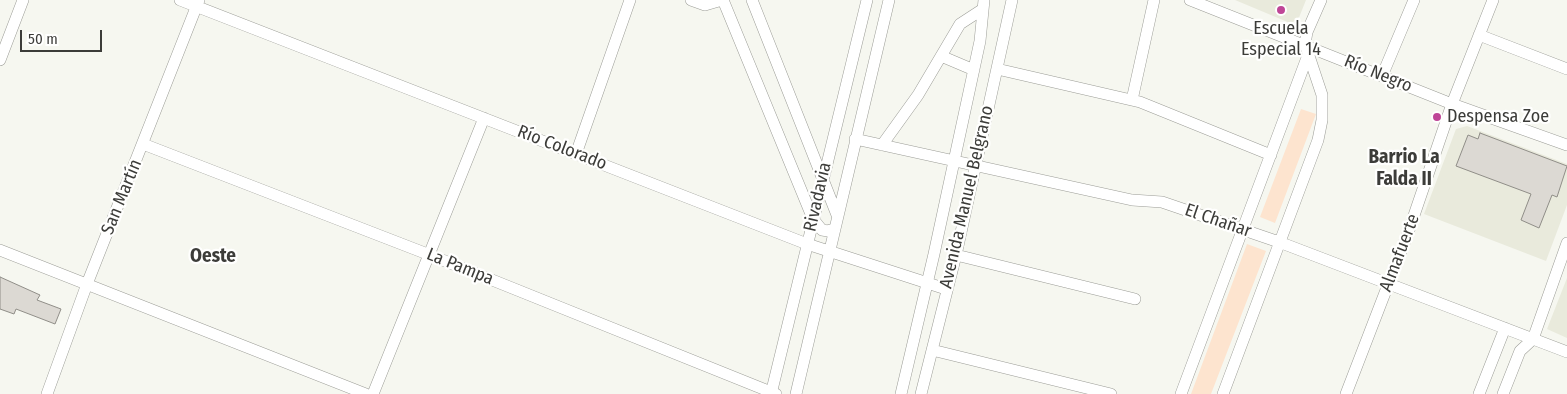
<!DOCTYPE html>
<meta charset="utf-8">
<style>
body{margin:0}
#map{position:relative;width:1567px;height:394px;overflow:hidden;background:#f6f7f0;font-family:"Fira Sans Condensed",sans-serif}
canvas{display:block}
.scale{position:absolute;left:20px;top:30px;width:82px;height:22px;box-sizing:border-box;border:2px solid #3c3c39;border-top:0;padding-left:6px;font-size:15px;line-height:18px;white-space:nowrap;color:#3c3c39;-webkit-text-stroke:4px #fffffe;paint-order:stroke}
</style>
<div id="map">
<canvas width="1567" height="394"></canvas>
<div class="scale">50 m</div>
</div>
<script>
const c = document.querySelector('canvas').getContext('2d');
c.lineJoin = 'round';
function fillPath(path, color) { c.fillStyle = color; c.fill(path, 'evenodd'); }
const toPath = rows => new Path2D(rows.map(r => 'M' + r).join(''));
function strokePath(path, color, width, dash) { c.strokeStyle = color; c.lineWidth = width; c.lineCap = dash ? 'butt' : 'round'; c.setLineDash(dash || []); c.stroke(path); }
function drawText(font, color, halo, rows, align = 'center') {
  c.font = font + ' "Fira Sans Condensed",sans-serif'; c.lineWidth = 4.5; c.setLineDash([]); c.textBaseline = 'middle'; c.strokeStyle = halo; c.fillStyle = color; for (const [text, x, y, turn = 0] of rows) {
    c.save(); c.translate(x, y); c.rotate((+turn || 0) * Math.PI / 180); c.textAlign = isNaN(turn) ? turn : align; if (halo) c.strokeText(text, 0, 0); c.fillText(text, 0, 0); c.restore();
  }
}
const built = toPath([
 [1235,0,1306,0,1298,20,1290,23],
 [1467,126,1567,164,1567,205,1546,261,1424,214,1456,129],
 [1567,278,1567,338,1547,329]
]);
const green = toPath([
 [1301,109,1316,114,1275,223,1260,217],
 [1247,244,1266,251,1211,394,1191,394]
]);
const building = toPath([
 [1480,133,1567,166,1557,197,1552,195,1539,228,1521,220,1531,194,1456,166,1468,135,1478,139,1480,133],
 [0,277,40,295,37,300,61,309,55,324,16,309,14,314,0,309,0,277]
]);
const minor = toPath([
 [180,0,807,244,946,289],
 [691,0,705,5,722,0],
 [723,0,813,219,822,230,828,231,834,229],
 [752,0,837,215],
 [1190,0,1452,104,1567,145],
 [1479,35,1567,69],
 [941,56,974,70],
 [0,60,23,0],
 [997,69,1140,102,1271,155],
 [1382,76,1414,0],
 [1132,100,1154,0],
 [855,139,1132,200,1162,202,1279,242,1567,352],
 [143,144,430,255,776,394],
 [882,145,918,95,960,24,983,9],
 [576,154,630,0],
 [0,250,366,394],
 [956,255,1135,299],
 [932,350,1111,394],
 [47,394,87,284,199,0],
 [373,394,484,118],
 [771,394,867,0],
 [796,394,889,0],
 [901,394,934,254,980,41,984,0],
 [921,394,956,255,1012,0],
 [1181,394,1308,55],
 [1223,394,1318,140,1322,120,1322,95,1305,44,1307,32,1321,0],
 [1346,394,1408,233,1452,104,1493,0],
 [1479,394,1505,328],
 [1503,394,1520,351,1533,339,1567,243]
]);
const markers = [
 [1281,10,5,"#bf4597"],
 [1437,117,5,"#bf4597"]
];
const poiNames = [
 ["Escuela",1281,29],
 ["Especial 14",1281,50],
 ["Despensa Zoe",1447,117,"left"]
];
const streetNames = [
 ["Río Negro",1378,74,22],
 ["Río Colorado",562,148,21],
 ["San Martín",122,197,-68],
 ["Rivadavia",818,197,-77],
 ["Avenida Manuel Belgrano",967,197,-77],
 ["El Chañar",1218,221,19],
 ["Almafuerte",1400,253,-69],
 ["La Pampa",460,267,22]
];
const neighbourhoodNames = [
 ["Barrio La",1404,158],
 ["Falda II",1404,180],
 ["Oeste",213,257]
];
fillPath(built, '#e9eadc');
fillPath(green, '#fde4cf');
fillPath(building, '#dcd9d3');
strokePath(building, '#908e88', 1);
strokePath(minor, '#9c9d97', 12);
strokePath(minor, '#fff', 11);
for (const [x, y, r, color] of markers) { const dot = new Path2D(); dot.arc(x, y, r, 0, 2 * Math.PI); c.fillStyle = color; c.fill(dot); strokePath(dot, '#fffffe', 2); }
drawText('18px', '#3c3c39', '#fffffe', poiNames);
drawText('18px', '#3c3c39', '#fffffe', streetNames);
drawText('bold 19px', '#3c3c39', '#fffffe', neighbourhoodNames);
</script>
